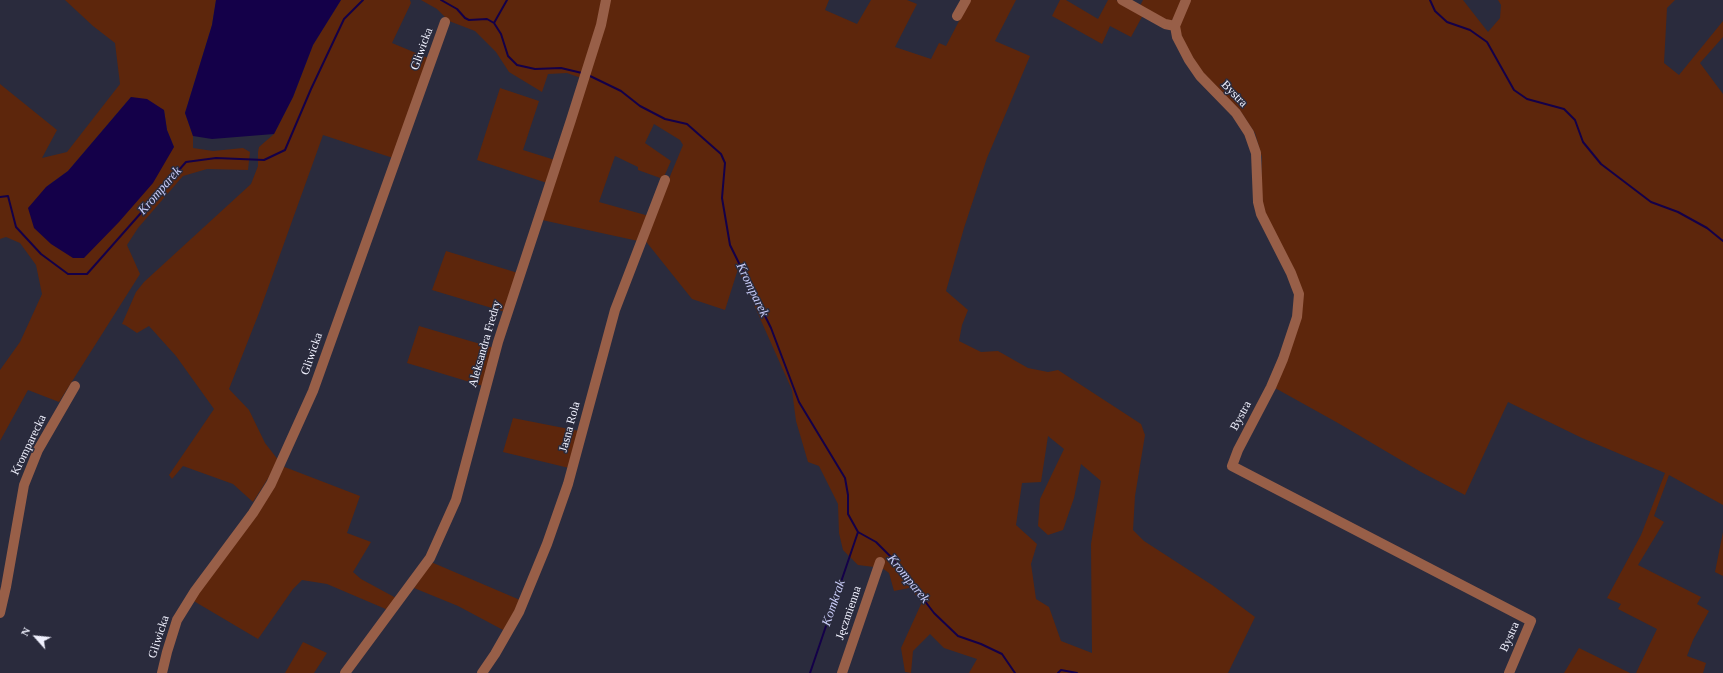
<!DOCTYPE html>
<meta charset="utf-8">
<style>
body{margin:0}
#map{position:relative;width:1723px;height:673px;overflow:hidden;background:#2a2b3d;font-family:Georgia,serif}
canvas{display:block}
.north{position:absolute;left:16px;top:617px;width:40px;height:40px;-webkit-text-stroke:3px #2a2b3d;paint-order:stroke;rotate:297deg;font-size:11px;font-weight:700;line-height:16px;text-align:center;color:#f0f1fe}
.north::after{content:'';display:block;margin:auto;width:14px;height:18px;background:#f0f1fe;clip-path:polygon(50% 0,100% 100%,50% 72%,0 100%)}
</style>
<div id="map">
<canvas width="1723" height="673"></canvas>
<div class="north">N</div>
</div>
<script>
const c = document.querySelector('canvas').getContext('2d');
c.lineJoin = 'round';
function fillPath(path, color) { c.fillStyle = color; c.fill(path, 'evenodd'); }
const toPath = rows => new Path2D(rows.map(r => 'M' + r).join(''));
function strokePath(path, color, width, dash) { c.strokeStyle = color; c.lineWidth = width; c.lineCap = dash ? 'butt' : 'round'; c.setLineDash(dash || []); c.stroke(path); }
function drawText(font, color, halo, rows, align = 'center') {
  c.font = font + ' Georgia,serif'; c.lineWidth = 3; c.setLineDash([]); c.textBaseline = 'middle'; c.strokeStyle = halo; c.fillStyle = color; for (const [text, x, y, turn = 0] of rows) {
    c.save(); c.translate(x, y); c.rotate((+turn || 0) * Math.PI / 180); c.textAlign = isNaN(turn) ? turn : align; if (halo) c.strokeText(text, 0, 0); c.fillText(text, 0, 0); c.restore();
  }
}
const green = toPath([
 [65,0,216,0,212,25,185,113,193,136,193,148,213,151,243,148,250,152,248,170,207,169,183,176,138,228,127,245,140,274,59,402,28,390,0,441,0,370,20,342,42,294,36,265,20,243,6,237,0,239,0,84,57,130,42,158,67,152,120,84,115,43,93,26],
 [131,97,164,110,167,130,174,147,46,187,68,171],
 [341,0,410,0,411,3,392,43,428,58,393,158,323,135,259,313,229,389,249,410,265,443,279,461,253,502,233,484,183,466,172,479,169,475,214,409,176,356,149,326,137,333,125,325,122,324,136,292,144,282,251,184,258,166,258,152,259,147,274,134,293,97,313,45],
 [421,0,603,0,597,26,581,78,567,73,548,74,542,92,509,72,496,52,475,31,449,21,437,9],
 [610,0,829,0,825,10,857,24,871,0,907,0,917,4,895,47,931,59,939,43,946,46,970,0,1016,0,995,41,1030,56,987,158,964,228,946,291,968,310,962,325,959,341,981,352,998,351,1028,368,1048,372,1058,370,1141,424,1145,435,1135,496,1133,530,1144,541,1212,585,1255,617,1228,673,969,673,977,659,944,648,930,634,913,651,911,673,905,672,901,648,922,602,909,588,894,591,889,573,882,568,858,565,843,550,839,533,838,504,819,466,808,462,796,421,792,390,738,269,725,310,692,299,644,239,683,145,680,140,654,124,645,143,671,161,663,179,638,170,638,167,615,156,599,202,649,216,638,241,542,220],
 [1048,436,1064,449,1040,499,1038,526,1048,535,1063,530,1074,498,1081,464,1101,481,1091,544,1092,653,1061,641,1049,607,1036,599,1031,564,1037,544,1016,525,1022,483,1041,482],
 [1060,0,1066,0,1098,19,1108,0,1116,0,1143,15,1131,37,1110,26,1102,44,1052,16],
 [1143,0,1184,0,1171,22,1139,8],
 [1188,0,1463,0,1488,32,1500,18,1501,5,1498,0,1675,0,1667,8,1664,63,1679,75,1723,21,1723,37,1700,63,1723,94,1723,505,1669,475,1654,516,1664,522,1638,565,1701,597,1697,604,1709,611,1693,640,1687,656,1706,663,1703,673,1636,673,1657,629,1618,609,1621,604,1607,598,1641,535,1665,473,1582,438,1508,402,1465,495,1421,472,1338,423,1275,388,1302,293,1264,212,1261,189,1262,157,1255,133,1239,109,1211,85,1192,58,1177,26],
 [500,88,539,101,523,150,555,160,547,183,477,160],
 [446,251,518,273,505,312,432,290],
 [419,326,494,348,483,386,407,363],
 [513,418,579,431,569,468,503,452],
 [282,466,360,496,347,533,371,542,353,572,361,579,396,598,388,610,327,584,302,580,293,589,258,639,192,600],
 [1723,532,1723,576,1715,572],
 [431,562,520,600,505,631,458,606,414,588],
 [303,642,327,653,314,673,285,673],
 [1579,648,1630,673,1564,673]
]);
const water = toPath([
 [216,0,341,0,313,45,293,97,274,134,212,139,193,136,185,113,212,25],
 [131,97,147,99,164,110,167,130,174,147,153,183,119,222,84,258,73,258,51,244,34,228,28,208,46,187,68,171]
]);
const stream = toPath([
 [441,0,457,9,465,18,469,20,487,19,494,23,501,34,508,56,517,65,535,69,561,68,582,73],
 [1430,0,1435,11,1447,22,1470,30,1487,42,1514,90,1527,99,1564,109,1575,120,1583,142,1601,164,1651,202,1678,212,1707,228,1723,241],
 [494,23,507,0],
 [588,75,621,91,640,106,665,119,687,124,721,154,725,163,722,198,730,245,771,328,799,402,845,478,848,495,848,514,858,532,876,542,892,558,934,613,958,636,981,644,1002,654,1015,673],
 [0,197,8,196,16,227,41,254,68,274,87,274,186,162,216,158,264,160,285,150,311,89,344,19,363,0],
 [810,673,858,532],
 [1058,673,1061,670,1077,673]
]);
const minor = toPath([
 [1122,0,1165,24,1175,26],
 [1186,0,1175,26,1177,37,1189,60,1200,76,1236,113,1249,133,1256,153,1258,202,1261,214,1291,273,1299,294,1297,317,1283,359,1271,387,1238,450,1232,466,1531,621,1509,673],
 [957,16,966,0],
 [0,613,6,587,24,485,38,450,75,386],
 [162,673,167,652,177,620,195,591,253,513,271,484,313,391,445,22],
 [345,673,430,558,456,500,498,342,571,120,601,25,606,0],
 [482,673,495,654,519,612,547,544,568,484,615,310,665,180],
 [842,673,880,562]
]);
const streetNames = [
 ["Gliwicka",422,49,-70],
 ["Bystra",1234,94,46],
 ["Aleksandra Fredry",485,344,-74],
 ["Gliwicka",312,354,-71],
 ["Bystra",1241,416,-62],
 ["Jasna Rola",570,427,-75],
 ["Kromparecka",29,445,-64],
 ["Jęczmienna",849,613,-71],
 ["Gliwicka",159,637,-72],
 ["Bystra",1510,637,-66]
];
const waterNames = [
 ["Kromparek",160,191,-49],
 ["Kromparek",752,290,64],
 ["Kromparek",908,579,51],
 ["Komkrak",834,603,-71]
];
fillPath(green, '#5d260c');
fillPath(water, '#140049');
strokePath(stream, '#140049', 2);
strokePath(minor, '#985f48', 10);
drawText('12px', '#f0f1fe', '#2a2b3d', streetNames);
drawText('italic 13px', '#c9ccf8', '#2a2b3d', waterNames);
</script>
